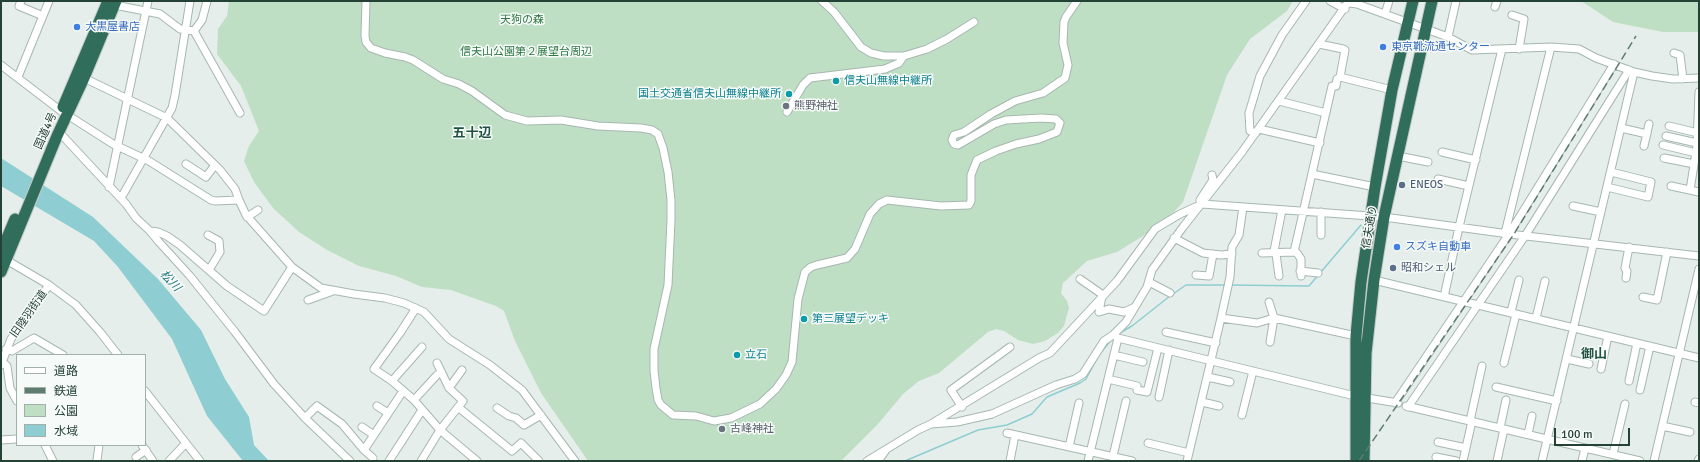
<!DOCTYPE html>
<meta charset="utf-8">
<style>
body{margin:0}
#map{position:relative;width:1700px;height:462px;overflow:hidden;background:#e5eeea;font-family:Signika,"Noto Sans JP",sans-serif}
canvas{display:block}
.frame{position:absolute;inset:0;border:2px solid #244136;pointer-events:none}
.legend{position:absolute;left:16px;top:354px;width:130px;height:92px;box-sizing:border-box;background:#f6faf8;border:1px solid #a2b0aa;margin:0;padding:5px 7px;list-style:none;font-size:12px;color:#244136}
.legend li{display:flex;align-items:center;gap:8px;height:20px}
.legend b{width:20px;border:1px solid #a2b0aa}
.scale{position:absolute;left:1554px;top:428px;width:76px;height:18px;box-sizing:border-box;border:2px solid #244136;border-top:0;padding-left:5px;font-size:12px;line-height:14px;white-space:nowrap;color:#244136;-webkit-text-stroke:3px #f6faf8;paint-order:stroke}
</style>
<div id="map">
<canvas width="1700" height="462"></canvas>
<div class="frame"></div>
<ul class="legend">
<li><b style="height:5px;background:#fff"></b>道路</li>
<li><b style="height:5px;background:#5f7c71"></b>鉄道</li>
<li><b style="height:11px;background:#bfdfc5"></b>公園</li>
<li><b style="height:11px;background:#8eced2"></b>水域</li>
</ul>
<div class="scale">100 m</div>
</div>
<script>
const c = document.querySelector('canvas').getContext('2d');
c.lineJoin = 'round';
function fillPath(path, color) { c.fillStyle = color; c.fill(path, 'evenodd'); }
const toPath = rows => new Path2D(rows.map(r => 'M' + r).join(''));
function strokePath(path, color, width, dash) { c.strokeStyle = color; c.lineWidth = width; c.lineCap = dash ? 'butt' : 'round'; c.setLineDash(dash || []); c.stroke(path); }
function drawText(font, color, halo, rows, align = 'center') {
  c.font = font + ' Signika,"Noto Sans JP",sans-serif'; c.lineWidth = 3; c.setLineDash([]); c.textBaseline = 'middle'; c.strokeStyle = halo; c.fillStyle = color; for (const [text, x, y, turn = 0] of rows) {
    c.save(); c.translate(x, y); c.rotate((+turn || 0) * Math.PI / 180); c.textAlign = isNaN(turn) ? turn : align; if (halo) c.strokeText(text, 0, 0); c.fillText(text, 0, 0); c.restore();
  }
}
const green = toPath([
 [229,1,1293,1,1287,11,1250,39,1227,75,1183,202,1173,213,1143,236,1117,252,1087,261,1063,283,1061,293,1067,301,1069,308,1064,326,1058,333,1045,341,1033,344,1018,340,1004,331,996,329,988,332,939,373,919,381,903,394,878,424,841,461,588,461,541,393,515,341,504,311,496,306,451,290,422,287,396,276,359,266,327,250,299,232,273,208,254,182,244,161,249,146,259,131,241,86,217,54,218,29,227,16],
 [1581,1,1699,1,1699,32,1663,32,1613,22]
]);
const water = toPath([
 [1,158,93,217,158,279,201,330,225,379,249,417,254,445,269,461,243,461,207,416,172,339,118,267,94,241,1,186]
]);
const stream = toPath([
 [1230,285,1309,286,1361,225],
 [1173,294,1186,285,1226,285],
 [1120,333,1132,326,1170,296],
 [905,461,978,430,1007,425,1032,414,1047,397,1080,383,1086,379,1099,355,1112,339]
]);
const minor = toPath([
 [21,1,19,6,43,16],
 [366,1,365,36,366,42,371,48,385,53,405,57,413,60,443,79,459,84,472,91,505,115,527,121,561,120,598,126,641,128,652,130,658,134,663,148,668,172,671,200,671,220,668,285,654,349,654,371,656,388,658,400,661,405,673,415,696,416,714,421,731,418,760,404,776,389,786,375,792,362,798,299,805,272,811,267,817,265,847,258,855,249,870,214,879,204,887,200,941,206,969,205,971,201,971,175,977,160,996,151,1016,144,1039,139,1057,132,1060,123,1056,119,1041,118,1006,120,994,124,958,145,954,144,952,140,954,135,964,132,991,114,1015,101,1043,93,1065,78,1068,65,1063,43,1064,22,1066,17,1077,1],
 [822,1,834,12,861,47,871,53,884,56,904,56,927,49,947,39,974,22],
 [1330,1,1345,9],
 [1349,3,1357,4,1448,37,1472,50,1551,47,1579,49,1596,58,1634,72,1652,76,1673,79,1699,78],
 [115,5,160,14,180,29,194,31,202,20,207,1],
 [1495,7,1497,1],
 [1385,14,1389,1],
 [1512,15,1524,19,1519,49],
 [194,31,240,113],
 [1448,37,1456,1],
 [1674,53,1680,55,1683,79],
 [1,65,61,111,113,144,149,161,211,200,215,201,239,200,246,215,292,267,321,288,354,294,385,298,404,303,424,312,449,339,490,365,522,390,575,461],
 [18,77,49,1],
 [1340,77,1392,90],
 [84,78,167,118,220,170,235,189,239,200],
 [1279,101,1326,113],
 [787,112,803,85,810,78,885,69,899,63,904,56],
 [1669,126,1698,133],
 [1621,128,1647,134],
 [1259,129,1320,143],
 [59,132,126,204,136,218,150,231,159,242,190,276,235,332,274,384,305,418,350,461],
 [1256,133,1250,131,1249,113,1260,76,1282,35,1306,1],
 [1666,136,1697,143],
 [1663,145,1696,153],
 [1644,146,1649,124],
 [1442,152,1476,160],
 [1398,156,1428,162],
 [1664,158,1694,164],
 [186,164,206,177,215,165],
 [1312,174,1375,187],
 [1438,179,1469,186],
 [1671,186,1699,192],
 [109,187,148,1],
 [1607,187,1648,197,1651,182,1611,172],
 [1690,190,1697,146,1699,92],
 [121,198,172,108,175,95,190,1],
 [1200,200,1213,180,1212,175],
 [1573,206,1601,212],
 [247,217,258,210],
 [150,231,158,232,167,236,180,245,227,286,264,311,292,267],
 [1505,233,1551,47],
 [208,235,219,241,220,252,209,270],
 [1321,235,1321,212],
 [1174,238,1203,253,1221,255,1232,254],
 [1294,252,1332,86,1336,86,1337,79,1340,77,1345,50,1343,49,1319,44],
 [1262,253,1294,252,1297,253,1301,259,1301,276],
 [3,258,49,285,76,305,100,332,118,355],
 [1300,271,1318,273],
 [1196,275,1209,276,1213,254],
 [1279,276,1276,254,1274,251,1282,210],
 [1626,278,1627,271,1625,268,1629,247],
 [1080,279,1103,295],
 [1374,280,1699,358],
 [1149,282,1170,293],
 [1102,296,1099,312,1109,309,1124,312,1135,307],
 [1444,297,1459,227,1502,49],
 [1643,297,1657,300,1667,252],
 [308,300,333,291],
 [1269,302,1274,318,1356,336],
 [416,308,400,333,374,369,392,381,414,400,440,430,477,461],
 [1511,312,1519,280],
 [1221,318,1257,323,1274,318],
 [1536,318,1545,281],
 [1166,332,1216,343],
 [1270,342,1274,318],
 [6,349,12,351,34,338,63,355],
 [1114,355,1143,362],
 [1567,359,1589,364],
 [1,361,7,366,10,388,17,401],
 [1504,363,1516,314],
 [1,365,11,339,49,285],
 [1601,369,1608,336],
 [1208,377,1230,382],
 [1108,379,1137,386],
 [392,381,422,347],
 [1629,381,1637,343],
 [1496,387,1557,401],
 [449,388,462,370],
 [1137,390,1147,392,1158,348],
 [1640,390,1650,346],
 [145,391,200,461],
 [1159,397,1169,350],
 [414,400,437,375],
 [1202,402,1219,406],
 [1695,402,1699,403],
 [1395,403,1509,234,1614,64],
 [377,406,388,413],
 [1406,406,1640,461],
 [458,407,512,451,521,443,539,461],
 [962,407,951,390,1010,347],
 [1408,407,1525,236,1629,70],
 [497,408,509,416,516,418,524,425,541,415],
 [1242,415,1253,371],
 [305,418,317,406,342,424,364,450],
 [1470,421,1482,366],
 [931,424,1039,358,1050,353,1117,281,1155,229,1180,214,1202,204,1384,217,1509,234,1699,256],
 [1662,426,1690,432],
 [362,427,374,435],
 [1500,428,1506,400],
 [1007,433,1132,461],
 [1528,434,1532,416],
 [1,440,17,439],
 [1438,442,1466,448],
 [1148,443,1189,453],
 [45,445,53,461],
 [142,445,153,461],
 [1069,447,1079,403],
 [1613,454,1625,404],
 [1113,456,1126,401],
 [136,457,146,450],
 [1436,457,1456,461],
 [373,458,364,450,403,391],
 [97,460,99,445],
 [169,461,186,443],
 [389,461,422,410],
 [421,461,440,430,463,401,449,388,437,363],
 [867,461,918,430,931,424,957,422,992,414,1056,385,1075,379,1083,374,1104,341,1113,335,1126,322,1147,287,1152,270,1183,227,1242,152,1349,1],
 [878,461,886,450],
 [1010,461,1015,435],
 [1088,461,1118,338,1355,396,1398,403],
 [1187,461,1221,318,1230,277,1232,247,1239,235,1243,207],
 [1463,461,1472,421],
 [1497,461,1504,429],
 [1542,461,1634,72],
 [1582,461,1585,448],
 [1654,461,1699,269],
 [1698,461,1699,459]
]);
const highway = toPath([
 [63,107,108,1],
 [1,252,15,219],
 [1,272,57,136,84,78,116,1],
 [1356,461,1356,336,1361,282,1375,187,1392,90,1413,1],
 [1364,461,1366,353,1374,280,1384,217,1432,1]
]);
const rail = toPath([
 [1359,461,1514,234,1636,36]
]);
const markers = [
 [77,27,4,"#3f7fe0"],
 [1383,47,4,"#3f7fe0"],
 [836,81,4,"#0f9aa8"],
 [789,94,4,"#0f9aa8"],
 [786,106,4,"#6b7280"],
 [1402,185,4,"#5c6f8a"],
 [1397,247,4,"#3f7fe0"],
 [1393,268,4,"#5c6f8a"],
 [804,319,4,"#0f9aa8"],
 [737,355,4,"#0f9aa8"],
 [722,429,4,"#6b7280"]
];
const parkNames = [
 ["天狗の森",522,20],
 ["信夫山公園第２展望台周辺",526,52]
];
const shopNames = [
 ["大黒屋書店",85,27],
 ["東京靴流通センター",1391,47],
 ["スズキ自動車",1405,247]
];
const cultureNames = [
 ["信夫山無線中継所",844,81],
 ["国土交通省信夫山無線中継所",781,94,"right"],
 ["第三展望デッキ",812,319],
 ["立石",745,355]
];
const worshipNames = [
 ["熊野神社",794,106],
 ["古峰神社",730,429]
];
const streetNames = [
 ["国道4号",46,131,-66],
 ["信夫通り",1370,227,-80],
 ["旧陸羽街道",29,314,-55]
];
const serviceNames = [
 ["ENEOS",1410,185],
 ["昭和シェル",1401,268]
];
const waterNames = [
 ["松川",170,281,47]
];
const quarterNames = [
 ["五十辺",472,134],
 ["御山",1594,355]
];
fillPath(green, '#bfdfc5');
fillPath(water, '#8eced2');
strokePath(stream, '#8eced2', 1.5);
strokePath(minor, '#a7b7b0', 9);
strokePath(highway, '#c2cac7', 13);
strokePath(minor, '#fff', 7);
strokePath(highway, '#306d5b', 11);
strokePath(rail, '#5f7c71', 1.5, [8, 4]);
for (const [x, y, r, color] of markers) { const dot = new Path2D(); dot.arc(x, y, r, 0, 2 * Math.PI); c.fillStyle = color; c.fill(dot); strokePath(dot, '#f6faf8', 1.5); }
drawText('11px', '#2e7844', '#f6faf8', parkNames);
drawText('11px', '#366cbe', '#f6faf8', shopNames, 'left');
drawText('11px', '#0d838f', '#f6faf8', cultureNames, 'left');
drawText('11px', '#5b616d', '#f6faf8', worshipNames, 'left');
drawText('11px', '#244136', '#f6faf8', streetNames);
drawText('11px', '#4e5e75', '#f6faf8', serviceNames, 'left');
drawText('italic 12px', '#1e767d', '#f6faf8', waterNames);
drawText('bold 13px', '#205342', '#f6faf8', quarterNames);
</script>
